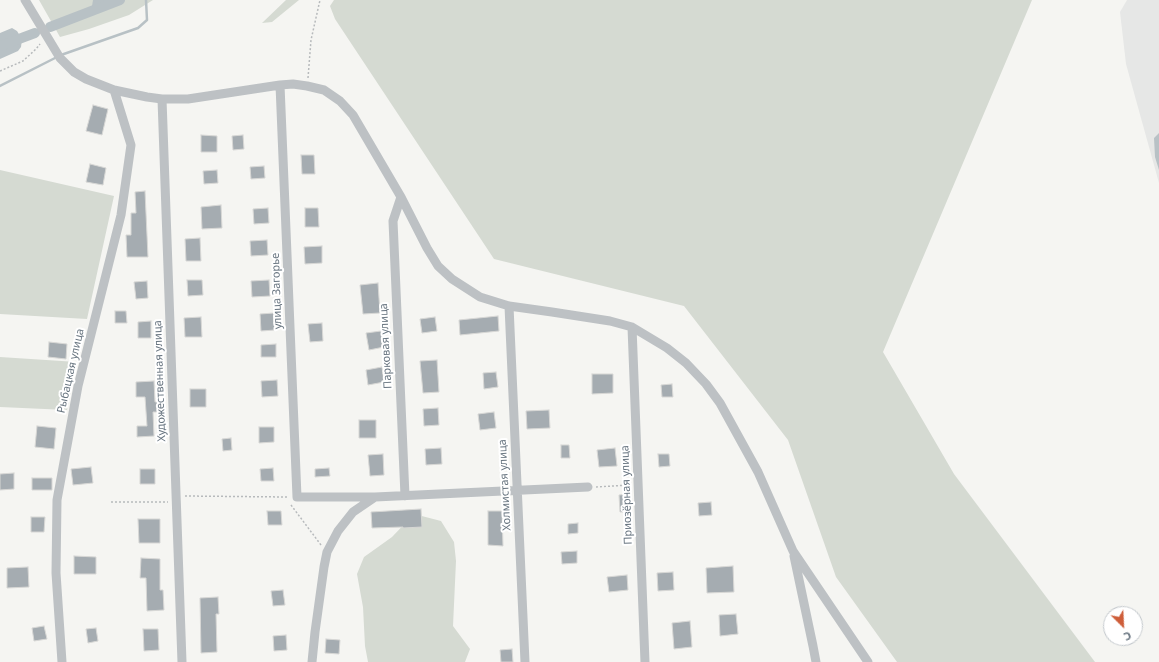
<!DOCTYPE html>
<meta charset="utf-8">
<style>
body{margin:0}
#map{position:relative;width:1159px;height:662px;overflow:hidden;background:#f5f5f2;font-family:"Noto Sans",sans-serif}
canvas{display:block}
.north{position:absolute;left:1103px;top:606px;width:40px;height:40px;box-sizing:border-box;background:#fff;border:1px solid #c3c8cc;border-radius:50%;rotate:156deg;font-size:11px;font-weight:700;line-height:16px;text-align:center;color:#687580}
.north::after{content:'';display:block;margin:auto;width:14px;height:18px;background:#ce5e3a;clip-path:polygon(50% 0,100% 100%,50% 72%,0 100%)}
</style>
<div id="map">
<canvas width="1159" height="662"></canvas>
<div class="north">С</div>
</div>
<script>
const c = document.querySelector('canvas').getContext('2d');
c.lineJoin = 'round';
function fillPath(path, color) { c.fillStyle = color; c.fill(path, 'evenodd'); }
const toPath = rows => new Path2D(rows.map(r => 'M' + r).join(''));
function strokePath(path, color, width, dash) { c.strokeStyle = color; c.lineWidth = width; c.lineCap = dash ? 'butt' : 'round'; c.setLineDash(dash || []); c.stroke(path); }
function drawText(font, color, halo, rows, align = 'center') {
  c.font = font + ' "Noto Sans",sans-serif'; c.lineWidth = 4; c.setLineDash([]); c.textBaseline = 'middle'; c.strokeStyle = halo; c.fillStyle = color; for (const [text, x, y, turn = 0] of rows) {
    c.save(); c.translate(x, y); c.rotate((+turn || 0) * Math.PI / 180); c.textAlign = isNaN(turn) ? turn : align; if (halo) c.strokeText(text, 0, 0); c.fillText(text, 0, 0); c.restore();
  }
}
const built = toPath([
 [1127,0,1159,0,1159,183,1126,64,1120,12]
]);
const green = toPath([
 [39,0,153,0,129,15,89,29,60,37],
 [286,0,299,0,272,22,262,23],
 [334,0,1032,0,883,352,954,474,1095,662,897,662,836,577,788,440,684,306,494,259,335,19,330,6],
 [0,170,114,196,87,319,0,314],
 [0,357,77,362,67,410,0,407],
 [414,514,441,521,454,542,456,561,453,626,470,649,465,662,368,662,365,646,363,607,357,574,364,557,392,537]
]);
const water = toPath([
 [93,0,115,0,114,3,109,7,104,8,97,11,92,6],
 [12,28,17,31,22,39,21,47,18,51,0,59,0,33],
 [1159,133,1159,170,1155,157,1154,138]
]);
const stream = toPath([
 [61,55,138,28,147,20,146,0],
 [0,86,57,57]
]);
const canal = toPath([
 [50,27,120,0],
 [0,46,35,33]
]);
const building = toPath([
 [93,105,108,109,102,135,86,131,93,105],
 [201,135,217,136,217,152,201,152,201,135],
 [243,135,244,149,233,150,232,136,243,135],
 [301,155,314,155,315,174,302,174,301,155],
 [90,164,106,168,103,185,86,182,90,164],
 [264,166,265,178,251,179,250,167,264,166],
 [217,170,218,183,204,184,203,171,217,170],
 [145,191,148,257,127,257,126,235,131,235,131,213,136,213,135,192,145,191],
 [221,205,222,228,202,229,201,207,221,205],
 [268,208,269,223,254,224,253,209,268,208],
 [305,208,318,208,319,227,305,227,305,208],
 [200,238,201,261,186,261,185,239,200,238],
 [267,240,268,255,251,256,250,241,267,240],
 [322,246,322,263,305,264,304,247,322,246],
 [187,280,202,280,203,295,188,296,187,280],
 [269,280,270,296,252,297,251,281,269,280],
 [147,281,148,298,136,299,134,282,147,281],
 [378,283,380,313,363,314,360,285,378,283],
 [115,311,126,311,127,323,115,323,115,311],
 [274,313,275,330,261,331,260,314,274,313],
 [498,316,499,331,460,335,459,320,498,316],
 [201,317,202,337,185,337,184,318,201,317],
 [435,317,437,331,422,333,420,319,435,317],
 [151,321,151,338,138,338,138,322,151,321],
 [322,323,323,341,310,342,308,324,322,323],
 [381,331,384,347,369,350,366,333,381,331],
 [49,342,67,344,66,359,48,357,49,342],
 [276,344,276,357,261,357,261,345,276,344],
 [437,360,439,392,423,393,420,361,437,360],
 [382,367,384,382,368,385,366,370,382,367],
 [496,372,498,387,484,389,483,373,496,372],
 [592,374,613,374,613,393,592,394,592,374],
 [277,380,278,396,262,397,261,381,277,380],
 [154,381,155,402,162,401,162,412,153,412,154,436,137,437,137,426,147,426,145,397,136,397,136,382,154,381],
 [672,384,673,397,662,397,661,385,672,384],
 [190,389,206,389,206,407,190,407,190,389],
 [438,408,439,425,424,426,423,409,438,408],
 [549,410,550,428,527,429,526,411,549,410],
 [494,412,496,428,480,430,478,414,494,412],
 [359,420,376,420,376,438,359,438,359,420],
 [37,426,56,428,54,449,35,447,37,426],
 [259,427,274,427,274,442,259,443,259,427],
 [231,438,232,450,223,451,222,439,231,438],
 [561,445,569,445,570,458,561,458,561,445],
 [441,448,442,464,426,465,425,449,441,448],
 [615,448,617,466,599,467,597,450,615,448],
 [383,454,384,475,370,476,368,455,383,454],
 [658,454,669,454,670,466,659,467,658,454],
 [91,467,93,483,73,485,71,469,91,467],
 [273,468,274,481,261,481,260,469,273,468],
 [329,468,330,476,315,477,315,469,329,468],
 [140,469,155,469,155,484,140,484,140,469],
 [14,473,14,489,0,490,0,474,14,473],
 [32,478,52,478,52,490,32,490,32,478],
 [630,494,631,512,620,512,619,495,630,494],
 [711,502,712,515,699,516,698,503,711,502],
 [421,509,422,527,403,528,403,527,372,528,371,512,421,509],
 [267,511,281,511,282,525,268,525,267,511],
 [488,511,502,511,503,546,488,545,488,511],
 [31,517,45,517,44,532,31,532,31,517],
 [138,519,160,519,160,543,139,543,138,519],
 [578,523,578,533,568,534,568,524,578,523],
 [577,551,577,563,562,564,561,552,577,551],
 [74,556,96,557,96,574,74,574,74,556],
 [141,558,160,559,160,590,163,590,164,610,147,611,146,578,140,578,141,558],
 [733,566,734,592,707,593,706,568,733,566],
 [28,567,29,587,7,588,7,568,28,567],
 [673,572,674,590,658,591,657,573,673,572],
 [627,575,628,590,609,592,607,577,627,575],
 [283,590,285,605,273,606,271,591,283,590],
 [218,597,219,614,216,614,217,652,201,653,200,598,218,597],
 [736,614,738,634,720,636,719,615,736,614],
 [690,621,692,647,674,649,672,623,690,621],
 [44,626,47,639,34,641,32,628,44,626],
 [96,628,98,641,88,643,86,629,96,628],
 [143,629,158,629,159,650,144,651,143,629],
 [286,635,287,650,274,651,273,636,286,635],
 [326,639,340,640,339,654,325,653,326,639],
 [512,649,513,662,501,662,500,650,512,649]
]);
const path = toPath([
 [0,71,23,61,36,49,40,44],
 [308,78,311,40,320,0],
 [596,487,628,485],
 [185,496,287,497],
 [111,502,168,502],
 [291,505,321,545]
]);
const minor = toPath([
 [25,0,60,58,74,72,86,79,114,90,147,97,162,99,188,99,280,85,293,84,307,86,324,90,340,101,353,115,401,197,427,248,438,266,452,279,480,297,509,306,552,312,610,321,632,327,667,348,686,363,706,384,720,403,758,472,793,551,868,662],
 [280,85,297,497,375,497,588,487],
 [162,99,182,662],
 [401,197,393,221,405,496],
 [509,306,525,662],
 [632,327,645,662],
 [794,556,813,646,816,662],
 [62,662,56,573,57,500,78,386,121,215,131,145,114,90],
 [312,662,315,632,324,567,327,552,338,531,353,512,375,497]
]);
const streetNames = [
 ["улица Загорье",277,291,-92],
 ["Парковая улица",386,346,-93],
 ["Рыбацкая улица",71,371,-77],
 ["Художественная улица",160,381,-92],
 ["Холмистая улица",505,485,-93],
 ["Приозёрная улица",627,495,-92]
];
fillPath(built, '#e6e7e6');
fillPath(green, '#d5dad2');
fillPath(water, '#b8c1c5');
strokePath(stream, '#b8c1c5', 2.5);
strokePath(canal, '#b8c1c5', 10);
fillPath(building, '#a5acb1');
strokePath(building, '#d7d7d5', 1);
strokePath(path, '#b7babc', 1.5, [2, 2]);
strokePath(minor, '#bdc1c4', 9);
drawText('11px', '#687580', '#fff', streetNames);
</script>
